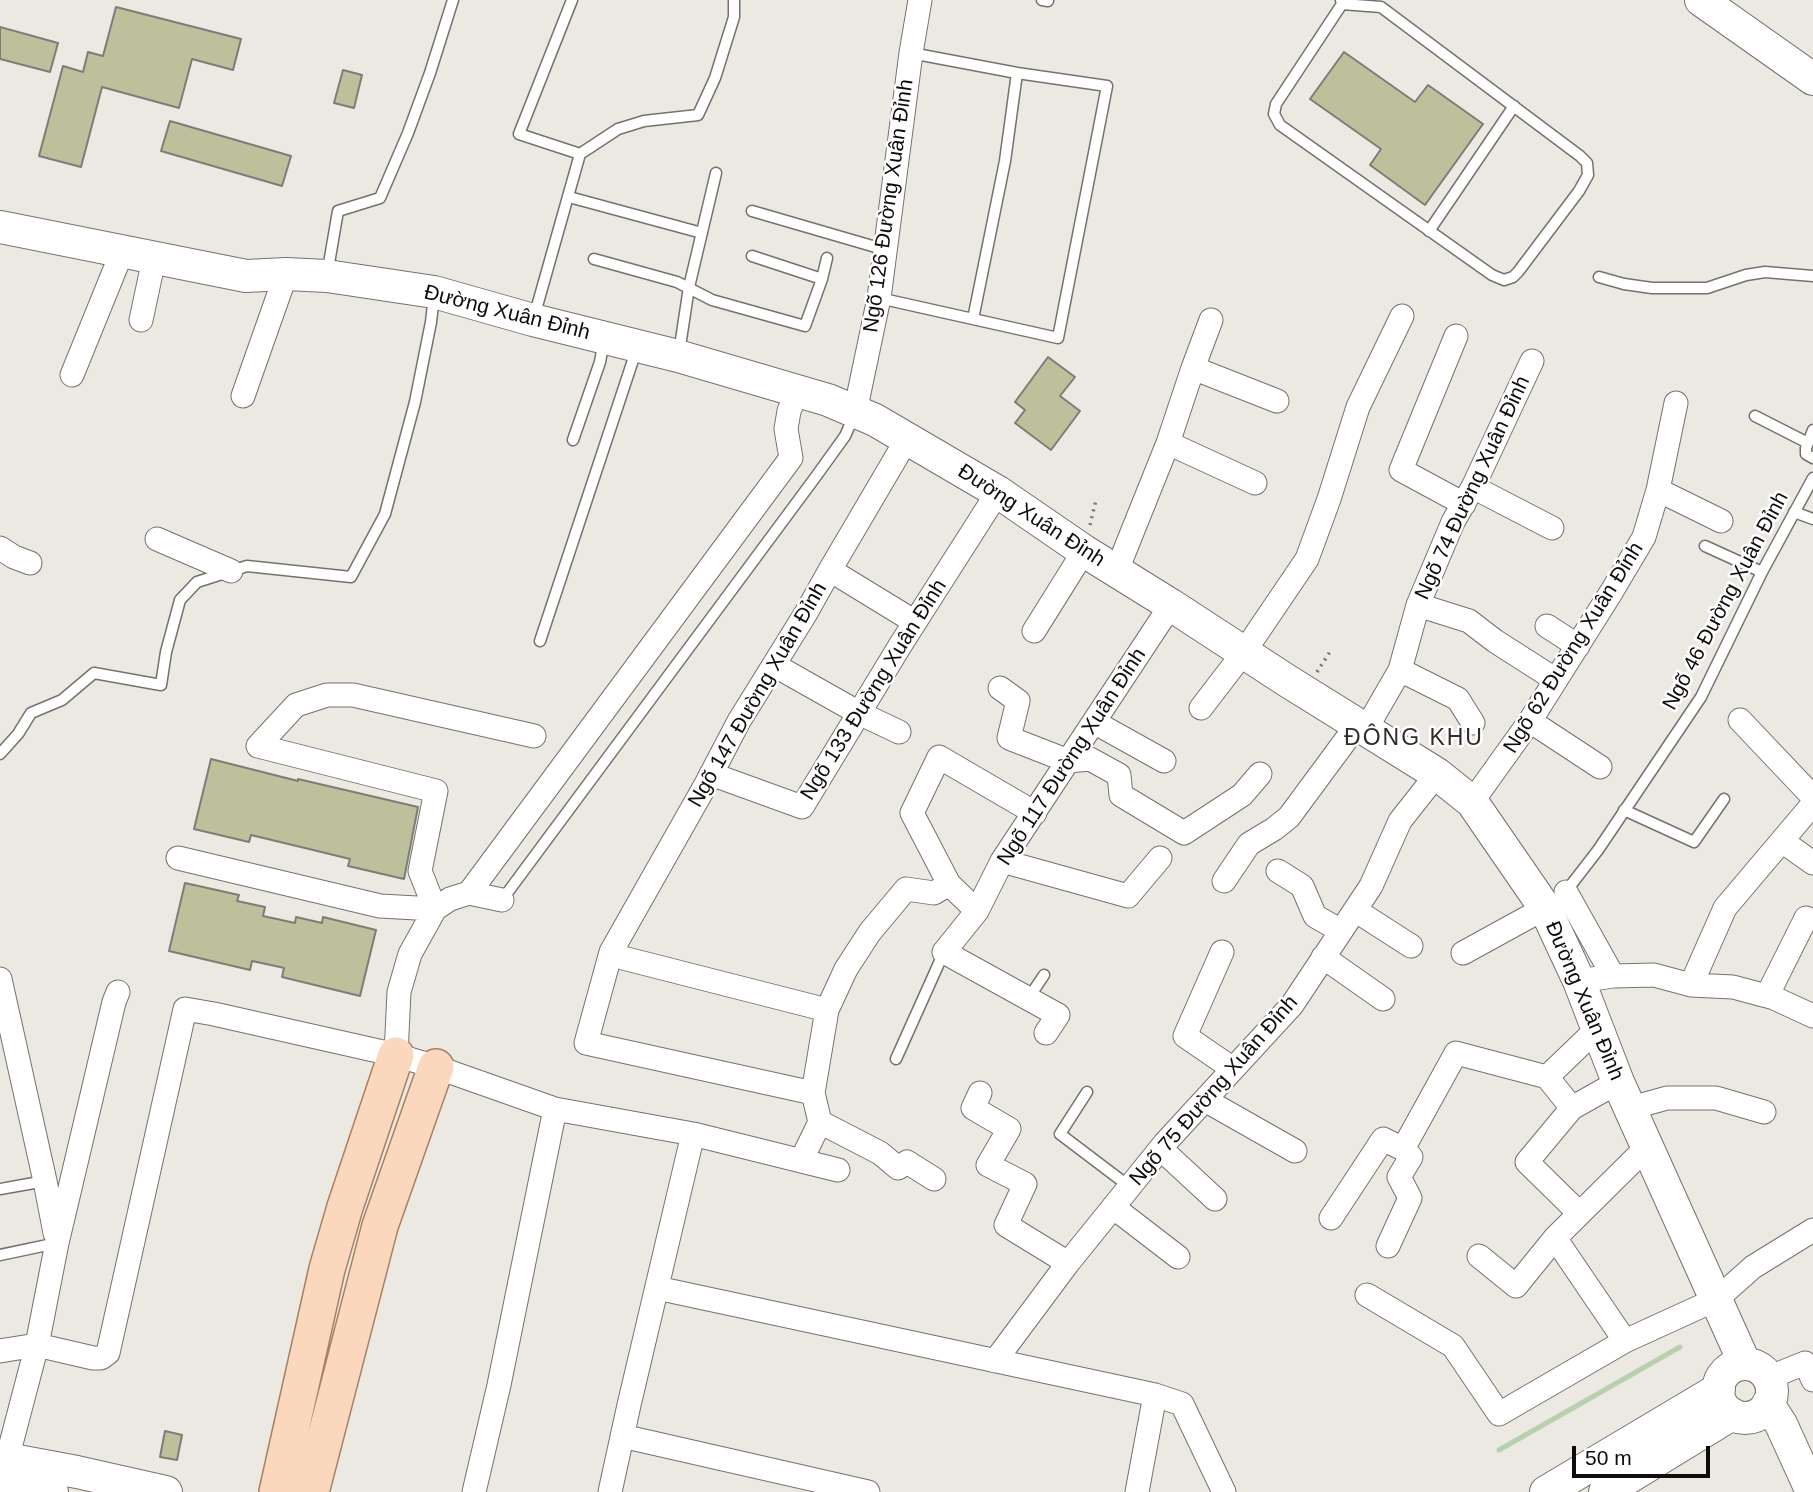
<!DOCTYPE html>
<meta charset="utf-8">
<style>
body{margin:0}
#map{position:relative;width:1813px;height:1492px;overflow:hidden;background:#ece9e3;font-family:Arial,sans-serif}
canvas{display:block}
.scale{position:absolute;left:1572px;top:1446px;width:138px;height:32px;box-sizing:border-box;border:4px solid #0e0d0c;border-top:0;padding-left:9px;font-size:21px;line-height:24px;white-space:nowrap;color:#0e0d0c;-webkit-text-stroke:5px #fff;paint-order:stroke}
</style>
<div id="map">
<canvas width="1813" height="1492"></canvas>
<div class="scale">50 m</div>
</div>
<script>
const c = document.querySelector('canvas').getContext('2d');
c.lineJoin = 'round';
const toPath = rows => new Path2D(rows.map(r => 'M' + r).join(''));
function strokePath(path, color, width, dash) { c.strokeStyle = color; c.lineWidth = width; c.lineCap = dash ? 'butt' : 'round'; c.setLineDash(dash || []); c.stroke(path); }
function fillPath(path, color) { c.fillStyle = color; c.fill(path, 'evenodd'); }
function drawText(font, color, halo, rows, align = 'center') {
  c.font = font + ' Arial,sans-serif'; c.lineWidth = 5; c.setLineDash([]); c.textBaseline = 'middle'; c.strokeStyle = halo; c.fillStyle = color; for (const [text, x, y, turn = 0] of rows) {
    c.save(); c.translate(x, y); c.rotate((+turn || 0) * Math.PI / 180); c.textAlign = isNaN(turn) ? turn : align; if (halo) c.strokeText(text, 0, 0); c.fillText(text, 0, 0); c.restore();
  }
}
const stream = toPath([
 [1499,1450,1680,1347]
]);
const building = toPath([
 [116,7,241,39,233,70,192,59,179,108,102,87,81,167,39,156,63,66,83,72,88,52,103,56,116,7],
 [0,27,58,43,50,72,0,59,0,27],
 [1344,52,1415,102,1428,85,1483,124,1425,205,1370,165,1381,149,1310,99,1344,52],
 [343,70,362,75,354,108,334,103,343,70],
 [170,121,291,156,282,186,161,151,170,121],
 [1048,357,1075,377,1060,396,1080,411,1051,450,1015,423,1025,410,1015,402,1048,357],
 [211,759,298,781,298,779,418,807,404,879,348,866,350,859,309,849,251,835,249,842,194,829,211,759],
 [185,883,239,895,237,901,265,907,263,916,295,923,296,917,322,923,323,917,376,930,360,996,282,977,284,968,280,967,252,961,250,970,169,951,185,883],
 [165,1431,182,1435,177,1460,160,1457,165,1431]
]);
const path = toPath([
 [1090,525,1096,500],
 [1317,672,1331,650]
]);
const lane = toPath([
 [572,0,519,134,580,154],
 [1042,0,1048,1],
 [1341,0,1342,4,1276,104,1274,114,1280,125,1492,275,1504,280,1513,277,1518,272,1579,191,1588,175,1587,163,1580,156,1381,7,1342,4],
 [569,197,702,233],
 [752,211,886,250],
 [1429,231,1514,106],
 [752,256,822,279],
 [594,259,677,282,712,300,805,326,822,279,827,258],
 [327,275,338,211,380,198,408,133,430,73,453,0],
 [1599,277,1624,284,1652,288,1707,288,1746,275,1765,272,1813,276],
 [879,298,1058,338,1107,86,1017,73,911,53],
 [534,317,580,154,618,129,644,121,698,115,715,78,734,17,734,0],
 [973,319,1005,161,1017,73],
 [679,353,689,287,716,173],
 [1755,416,1808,443],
 [1813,430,1806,448,1806,454,1813,458],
 [573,440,600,362,604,340],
 [1794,512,1813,519],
 [1705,546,1762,572],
 [540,641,637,348],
 [0,754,18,734,31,713,62,700,94,673,161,685,166,652,180,600,197,582,247,566,351,577,385,514,415,402,431,322,434,296],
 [1624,810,1694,842,1724,799],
 [1564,894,1598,850,1701,697,1762,572,1813,478],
 [502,900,817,475,845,436,854,416],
 [1028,999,1044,975],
 [896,1059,944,952],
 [1087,1092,1060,1134,1130,1187],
 [0,1189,45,1181],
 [0,1255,57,1243]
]);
const street = toPath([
 [141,320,154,259],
 [1456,336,1401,470,1464,504],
 [1193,368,1277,401],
 [72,375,122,252],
 [243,396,286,274],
 [855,412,879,298,911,53,920,0],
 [1168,443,1255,483],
 [1473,487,1552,528],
 [1658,490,1721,521],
 [157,539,231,571],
 [0,548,14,557,30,563],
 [830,570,915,622],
 [1117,570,1168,443,1193,368,1211,320],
 [1418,605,1469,621,1495,641,1556,680],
 [1547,626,1578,646],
 [1034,631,1084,551],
 [774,665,859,713,899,732],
 [1400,670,1458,699,1473,723],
 [1000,688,1018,701,1009,738,1068,761,1090,759,1119,775,1121,795,1184,833,1242,795,1260,774],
 [1201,708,1244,652,1307,559,1329,499,1358,407,1402,316],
 [1740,720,1813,797],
 [1530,721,1600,767],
 [1094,722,1164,761],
 [1366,729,1400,670,1418,605,1453,522,1473,487,1532,361],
 [711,774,802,807,901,644,998,492],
 [1472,802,1530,721,1612,591,1644,537,1658,490,1676,403],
 [1782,841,1813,863],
 [178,858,380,906,435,909,450,899,469,893,502,900],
 [1002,861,1128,896,1160,858],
 [1278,871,1302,886,1315,916,1341,931],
 [1224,881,1249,844,1274,829,1289,817,1357,725],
 [1566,892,1613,976],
 [469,893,791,458,786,429,789,411,797,392],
 [1355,910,1411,946],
 [977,911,949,884,912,813,939,757,1035,813],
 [611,952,623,958,827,1010],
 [1222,952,1185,1036,1233,1069],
 [1463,953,1545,908],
 [1323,957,1383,999],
 [0,979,45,1181,55,1233],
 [1579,981,1613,976,1654,975,1691,985,1733,987,1774,998,1813,1016],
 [1691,985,1725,908,1813,804],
 [1767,996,1806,918],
 [1046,1033,1058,1015,944,952,977,911,1002,861,1171,605],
 [396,1055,399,992,410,954,435,909,420,871,436,791,258,746,296,705,327,695,353,695,534,736],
 [1547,1077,1597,1029],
 [813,1093,586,1043,611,952,705,786,739,721,806,613,830,570,907,439],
 [980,1093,973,1108,1009,1129,988,1165,1025,1184,1006,1225,1068,1263],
 [1205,1100,1295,1151],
 [1631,1108,1667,1098,1716,1098,1764,1112],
 [1161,1149,1215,1199],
 [801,1161,820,1122],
 [934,1179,907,1162,898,1168,880,1153,820,1122,813,1093,827,1010,846,969,870,932,906,889,934,893,949,884],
 [1113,1207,1178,1257],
 [1579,1213,1527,1162,1572,1108,1618,1082],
 [1331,1218,1383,1139,1403,1149],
 [1555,1238,1625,1341],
 [1388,1246,1410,1198,1399,1177,1411,1157,1403,1149,1456,1053,1547,1077,1572,1108],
 [1479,1256,1516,1286,1555,1238,1648,1146],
 [657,1288,1155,1395,1182,1404,1224,1492],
 [1367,1295,1453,1346,1499,1414,1625,1341,1717,1299,1753,1267,1813,1230],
 [0,1351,37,1345,93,1358,101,1358,108,1353,185,1009,214,1014,396,1055,436,1067,555,1109,693,1134,838,1170],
 [995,1361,1068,1263,1165,1143,1292,1005,1371,886,1400,821,1437,774],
 [1768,1378,1805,1363,1813,1380],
 [622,1436,868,1492],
 [7,1459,37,1345,57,1243,114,1002,118,992],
 [474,1492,499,1385,555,1109],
 [610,1492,629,1405,693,1134],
 [1137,1492,1155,1395]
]);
const secondary = toPath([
 [1701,0,1813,79],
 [0,227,246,276,286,274,327,276,434,292,533,320,678,356,828,400,875,420,998,492,1084,551,1171,605,1286,680,1437,774,1472,802,1545,908,1579,981,1618,1082,1745,1364],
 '1718 1391a27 27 0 1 1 54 0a27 27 0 1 1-54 0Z',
 [1768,1404,1781,1424,1812,1492],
 [0,1459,7,1459,77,1472,166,1492],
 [0,1485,52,1492],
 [1546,1492,1719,1389],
 [1605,1492,1732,1414]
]);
const primary = toPath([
 [277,1492,327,1269,345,1207,396,1055],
 [311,1492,380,1226,436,1067]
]);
const streetNames = [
 ["Ngõ 126 Đường Xuân Đỉnh",889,206,-82],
 ["Đường Xuân Đỉnh",507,313,14],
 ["Ngõ 74 Đường Xuân Đỉnh",1473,488,-65],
 ["Đường Xuân Đỉnh",1031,516,33],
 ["Ngõ 46 Đường Xuân Đỉnh",1726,601,-62],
 ["Ngõ 62 Đường Xuân Đỉnh",1574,648,-58],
 ["Ngõ 133 Đường Xuân Đỉnh",874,690,-58],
 ["Ngõ 147 Đường Xuân Đỉnh",758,695,-60],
 ["Ngõ 117 Đường Xuân Đỉnh",1072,757,-57],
 ["Đường Xuân Đỉnh",1584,1001,67],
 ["Ngõ 75 Đường Xuân Đỉnh",1214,1091,-49]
];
const neighbourhoodNames = [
 ["ĐÔNG KHU",1414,739]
];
strokePath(stream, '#b8d0b0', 5);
fillPath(building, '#bdc19b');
strokePath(building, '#7d7d78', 2);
strokePath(lane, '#75726d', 13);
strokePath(street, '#75726d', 25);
strokePath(secondary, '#75726d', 34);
strokePath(primary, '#a68062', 38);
strokePath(path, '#797773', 3.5, [2, 5]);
strokePath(lane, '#fff', 10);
strokePath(street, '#fff', 23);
strokePath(secondary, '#fff', 32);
strokePath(primary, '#fbd8bd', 35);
drawText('21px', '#0e0d0c', '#fff', streetNames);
c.letterSpacing = '2px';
drawText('23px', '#2f2d29', '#fff', neighbourhoodNames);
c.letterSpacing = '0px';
</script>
